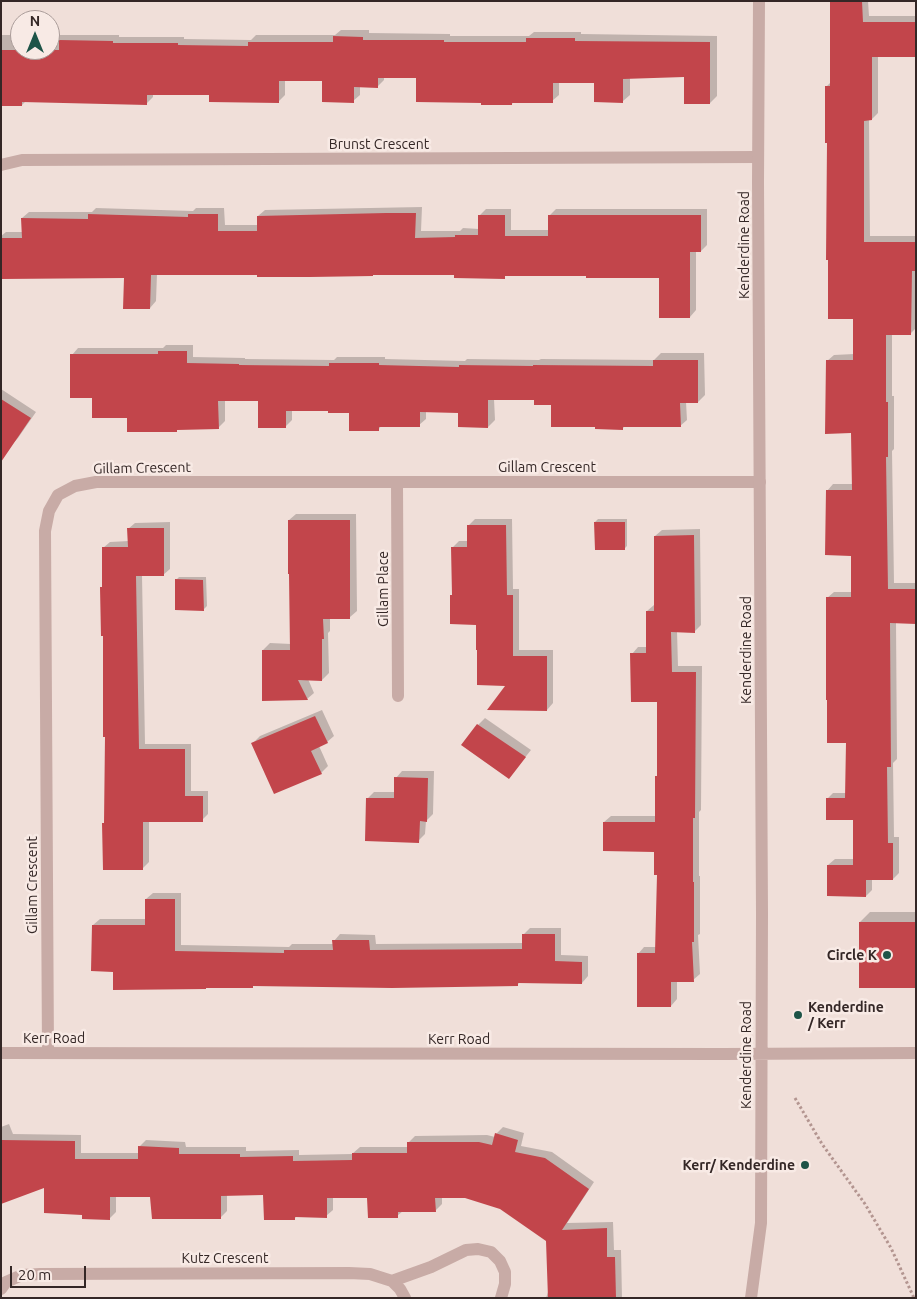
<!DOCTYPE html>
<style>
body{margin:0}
#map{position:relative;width:917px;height:1299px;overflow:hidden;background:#f0dfd9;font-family:Ubuntu,sans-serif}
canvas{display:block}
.frame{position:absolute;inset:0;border:2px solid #342726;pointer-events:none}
.north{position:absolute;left:10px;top:10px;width:50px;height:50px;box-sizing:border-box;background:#f8eae5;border:1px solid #aa9c99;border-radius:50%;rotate:0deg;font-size:14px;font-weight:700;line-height:20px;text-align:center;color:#342726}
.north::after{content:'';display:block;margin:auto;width:18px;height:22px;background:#1e5448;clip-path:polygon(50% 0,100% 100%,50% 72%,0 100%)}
.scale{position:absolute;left:10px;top:1266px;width:76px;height:22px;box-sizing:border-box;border:2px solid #342726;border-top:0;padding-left:6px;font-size:15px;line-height:18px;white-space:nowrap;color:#342726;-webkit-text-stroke:4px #f8eae5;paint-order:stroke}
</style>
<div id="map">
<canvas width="917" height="1299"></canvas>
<div class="frame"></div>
<div class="north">N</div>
<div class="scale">20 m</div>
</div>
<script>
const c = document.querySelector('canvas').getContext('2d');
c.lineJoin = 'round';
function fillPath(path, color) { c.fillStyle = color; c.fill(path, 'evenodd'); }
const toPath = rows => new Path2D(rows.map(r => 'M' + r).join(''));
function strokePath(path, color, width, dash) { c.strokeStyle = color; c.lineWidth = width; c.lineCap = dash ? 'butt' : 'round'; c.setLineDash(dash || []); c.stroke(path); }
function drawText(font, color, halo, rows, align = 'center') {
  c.font = font + ' Ubuntu,sans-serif'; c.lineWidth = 5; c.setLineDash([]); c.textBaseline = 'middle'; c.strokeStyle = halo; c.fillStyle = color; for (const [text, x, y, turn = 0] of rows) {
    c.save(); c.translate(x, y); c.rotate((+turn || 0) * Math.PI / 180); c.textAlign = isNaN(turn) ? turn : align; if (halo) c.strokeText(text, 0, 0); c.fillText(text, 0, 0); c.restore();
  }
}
const shadow = toPath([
 [831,1,868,1,869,16,916,16,916,56,878,56,878,113,872,119,869,119,870,236,916,236,916,328,910,334,892,333,892,396,894,396,894,449,892,451,894,583,916,583,916,622,896,622,897,759,893,763,894,837,899,837,899,873,893,879,872,879,872,890,866,896,828,865,835,859,854,859,854,819,827,799,833,793,847,793,847,742,827,598,834,592,852,592,852,555,827,491,833,484,853,484,853,432,827,361,834,355,854,354,854,317,828,142,827,86,831,82],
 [341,30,369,30,369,33,450,34,450,36,529,36,534,32,581,32,581,34,717,36,717,96,710,103,686,76,630,78,630,95,623,101,595,81,559,81,559,95,552,101,514,101,512,104,483,102,417,76,384,76,384,80,377,87,360,86,360,95,353,101,324,79,285,79,285,95,279,101,211,94,153,94,153,97,146,104,26,101,22,105,1,105,1,35,20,35,20,50,50,50,50,35,119,35,119,37,184,37,184,39,251,40,256,35,335,35],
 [422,207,421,231,460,231,463,228,479,229,479,216,486,209,511,209,511,230,549,230,549,216,556,209,707,209,707,245,701,251,696,251,696,310,690,317,660,277,587,274,507,274,504,277,455,274,157,274,156,301,150,308,126,277,1,277,1,236,6,232,23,232,22,218,29,212,92,212,96,208,193,211,196,208,224,208,225,225,258,225,258,216,265,210],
 [166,345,193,345,193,357,245,358,245,359,334,360,337,357,385,357,385,359,465,361,467,359,539,360,541,359,654,360,661,353,704,353,705,395,698,402,686,402,687,420,680,426,626,425,623,428,596,426,552,404,535,399,494,399,495,420,488,427,460,412,426,411,426,419,419,425,382,425,378,430,350,411,329,410,292,410,292,420,285,427,259,399,225,399,225,421,218,428,128,417,93,397,72,355,78,348,163,348],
 [1,389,36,412,18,438,12,444,1,438],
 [296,514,356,514,357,611,350,617,330,617,330,631,328,633,329,673,322,680,308,679,314,693,307,699,263,650,270,643,291,644,289,520],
 [475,519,512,519,513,589,519,589,519,650,553,650,553,703,547,710,507,685,477,624,453,594,452,548,459,541,468,541,468,526],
 [598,519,627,519,627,546,624,549,595,522],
 [170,522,170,569,163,575,142,575,145,744,191,744,191,791,208,791,208,814,202,820,149,820,149,862,143,868,104,823,105,821,106,736,103,548,110,542,129,541,128,529,135,523],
 [700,529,701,625,695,631,677,631,678,666,702,666,701,810,699,812,699,876,700,876,700,934,698,935,700,974,693,980,677,980,677,999,671,1006,638,954,644,947,656,947,658,874,655,851,604,822,611,816,656,816,656,777,659,774,659,700,632,654,638,647,647,647,647,611,654,605,656,605,655,536,662,530],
 [179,577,206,577,207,606,204,609,176,580],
 [322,710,334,736,327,742,319,746,328,766,321,773,253,743,260,736],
 [485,718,531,750,515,770,463,745,478,725],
 [402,771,434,771,433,814,426,821,425,834,418,841,367,799,374,792,395,792,396,778],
 [153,893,181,893,181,945,289,947,292,944,334,944,334,941,340,934,375,935,376,944,524,943,524,934,530,928,561,928,561,955,588,956,588,976,582,983,520,982,517,985,114,971,93,925,100,919,146,919,146,899],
 [870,912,916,912,916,987,860,922],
 [9,1124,13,1134,81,1135,81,1153,139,1153,139,1147,146,1140,185,1142,186,1147,246,1147,246,1151,299,1150,299,1155,352,1154,360,1147,408,1147,408,1143,415,1136,487,1135,495,1137,496,1134,503,1127,524,1133,521,1146,552,1152,594,1182,567,1223,613,1222,614,1250,621,1250,622,1298,546,1298,549,1289,547,1241,500,1208,465,1197,442,1197,442,1204,435,1211,403,1211,397,1216,368,1197,333,1197,333,1210,326,1216,297,1216,294,1219,265,1194,227,1194,227,1211,220,1218,152,1196,116,1196,116,1212,109,1219,83,1213,45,1186,1,1203,1,1127]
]);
const building = toPath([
 [830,1,862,1,863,22,916,22,916,57,872,57,872,120,864,121,864,242,915,242,915,271,912,271,911,335,886,335,886,402,888,402,888,457,886,457,888,589,916,589,916,624,890,623,891,767,887,767,888,843,893,843,893,880,866,880,866,897,827,896,827,865,853,865,853,820,826,820,826,798,845,798,846,743,827,743,827,700,826,700,826,597,851,597,851,556,825,555,826,490,852,490,851,433,825,434,826,360,853,360,853,319,828,319,828,260,826,260,827,143,825,143,825,86,830,86],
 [333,36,363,37,363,40,444,40,444,42,526,42,526,38,575,38,575,41,710,42,710,104,684,104,684,77,623,79,623,103,594,102,594,83,553,83,553,103,512,103,512,105,481,105,481,103,416,102,416,78,378,78,378,88,354,87,354,103,322,102,322,81,279,81,279,103,209,102,209,95,147,95,147,105,22,102,22,106,1,106,1,50,59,50,59,40,113,41,113,43,178,43,178,45,248,46,248,42,333,42],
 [386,213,416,213,415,238,455,237,455,235,478,235,478,215,505,215,505,236,548,236,548,215,701,215,701,252,690,252,690,318,659,318,659,278,586,278,586,276,505,276,505,279,454,278,454,275,373,275,373,276,310,277,257,277,257,275,151,275,150,309,123,309,124,278,1,279,1,238,22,238,21,218,88,219,88,214,188,217,188,214,218,214,218,231,257,231,257,216],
 [158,351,187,351,187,363,239,364,239,365,329,366,329,363,379,363,379,365,459,367,459,365,533,366,533,365,653,366,653,360,698,360,698,403,680,403,681,427,623,427,623,430,595,429,595,427,551,427,551,405,534,405,534,400,488,400,488,428,458,427,458,413,420,412,420,427,379,427,379,431,349,431,349,413,328,413,328,411,286,411,286,428,258,428,258,401,218,401,219,429,177,430,177,432,127,432,127,418,92,418,92,398,70,398,70,354,158,354],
 [1,399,31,418,1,462],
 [288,520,350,520,350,619,323,619,324,639,322,639,322,681,298,680,308,700,262,701,262,650,290,650,289,574,288,574],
 [594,522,625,522,625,550,595,550],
 [467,525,506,525,507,595,513,595,513,656,547,656,547,711,487,710,505,686,477,685,477,650,476,650,476,625,450,624,450,595,452,595,451,547,467,547],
 [127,528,164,528,164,576,136,576,139,749,185,749,185,796,203,796,203,822,143,822,143,870,103,870,102,823,104,823,105,737,103,737,103,636,101,636,100,587,102,587,102,547,128,547],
 [694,535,695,633,671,632,672,672,696,672,695,818,693,818,693,882,694,882,694,942,692,942,694,982,671,982,671,1007,637,1007,637,953,655,953,657,875,654,875,654,852,603,851,603,822,655,822,655,776,657,776,657,702,631,702,630,653,646,653,646,611,654,611,654,536],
 [175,579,203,580,204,611,175,610],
 [315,716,328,743,311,751,322,774,274,794,251,743],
 [477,724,526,757,509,779,461,745],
 [394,777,428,778,427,822,420,821,419,843,365,841,366,798,394,798],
 [145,899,175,899,175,951,284,953,284,950,333,950,332,940,369,940,370,950,522,949,522,934,555,934,555,961,582,962,582,984,518,983,518,986,392,988,253,986,253,988,206,988,206,989,113,990,113,972,91,971,92,925,145,925],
 [859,922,916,922,916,988,859,988],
 [495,1133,518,1140,515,1152,545,1158,589,1189,562,1230,607,1228,607,1257,615,1257,616,1298,548,1298,546,1241,500,1209,465,1198,435,1198,436,1212,398,1212,398,1218,368,1218,367,1198,327,1198,327,1218,295,1217,295,1220,264,1220,263,1195,221,1196,221,1219,152,1219,150,1197,110,1197,110,1220,82,1219,82,1215,44,1213,44,1188,1,1204,1,1140,75,1141,75,1159,138,1159,138,1146,179,1148,179,1154,240,1154,240,1157,293,1156,293,1161,352,1160,352,1153,407,1153,407,1142,479,1142,492,1145]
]);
const path = toPath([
 [795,1098,822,1144,865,1204,891,1248,914,1298]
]);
const minor = toPath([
 [1,165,22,160,758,157],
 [397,482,398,696],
 [48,1053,45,531,49,511,58,495,75,486,96,482,760,482],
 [392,1281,431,1267,466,1250,478,1249,491,1252,500,1261,505,1272,505,1284,501,1298],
 [1,1289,6,1282,22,1275,40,1274,349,1273,370,1274,392,1281,400,1289,405,1298]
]);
const tertiary = toPath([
 [1,1053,723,1054,916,1053],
 [751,1298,761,1223,762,914,758,182,759,1]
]);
const markers = [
 [887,955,5,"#1e5448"],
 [798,1015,5,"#1e5448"],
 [805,1165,5,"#1e5448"]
];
const streetNames = [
 ["Brunst Crescent",379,144],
 ["Kenderdine Road",744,245,-90],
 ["Gillam Crescent",547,467],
 ["Gillam Crescent",142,468,-1],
 ["Gillam Place",383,589,-90],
 ["Kenderdine Road",746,650,-90],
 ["Gillam Crescent",32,885,-90],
 ["Kerr Road",54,1038],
 ["Kerr Road",459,1039],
 ["Kenderdine Road",746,1055,-90],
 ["Kutz Crescent",225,1258]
];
const poiNames = [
 ["Circle K",877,955],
 ["Kenderdine",808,1007,"left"],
 ["/ Kerr",808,1023,"left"],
 ["Kerr/ Kenderdine",795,1165]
];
fillPath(shadow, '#0003');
fillPath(building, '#c2454b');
strokePath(path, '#b39590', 3, [2.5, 2.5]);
strokePath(minor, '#c8aba6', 12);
strokePath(tertiary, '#c8aba6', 12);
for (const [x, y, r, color] of markers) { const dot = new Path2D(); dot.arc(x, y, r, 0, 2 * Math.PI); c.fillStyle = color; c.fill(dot); strokePath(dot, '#f8eae5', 2); }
drawText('14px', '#342726', '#f8eae5', streetNames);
drawText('bold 14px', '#342726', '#f8eae5', poiNames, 'right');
</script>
